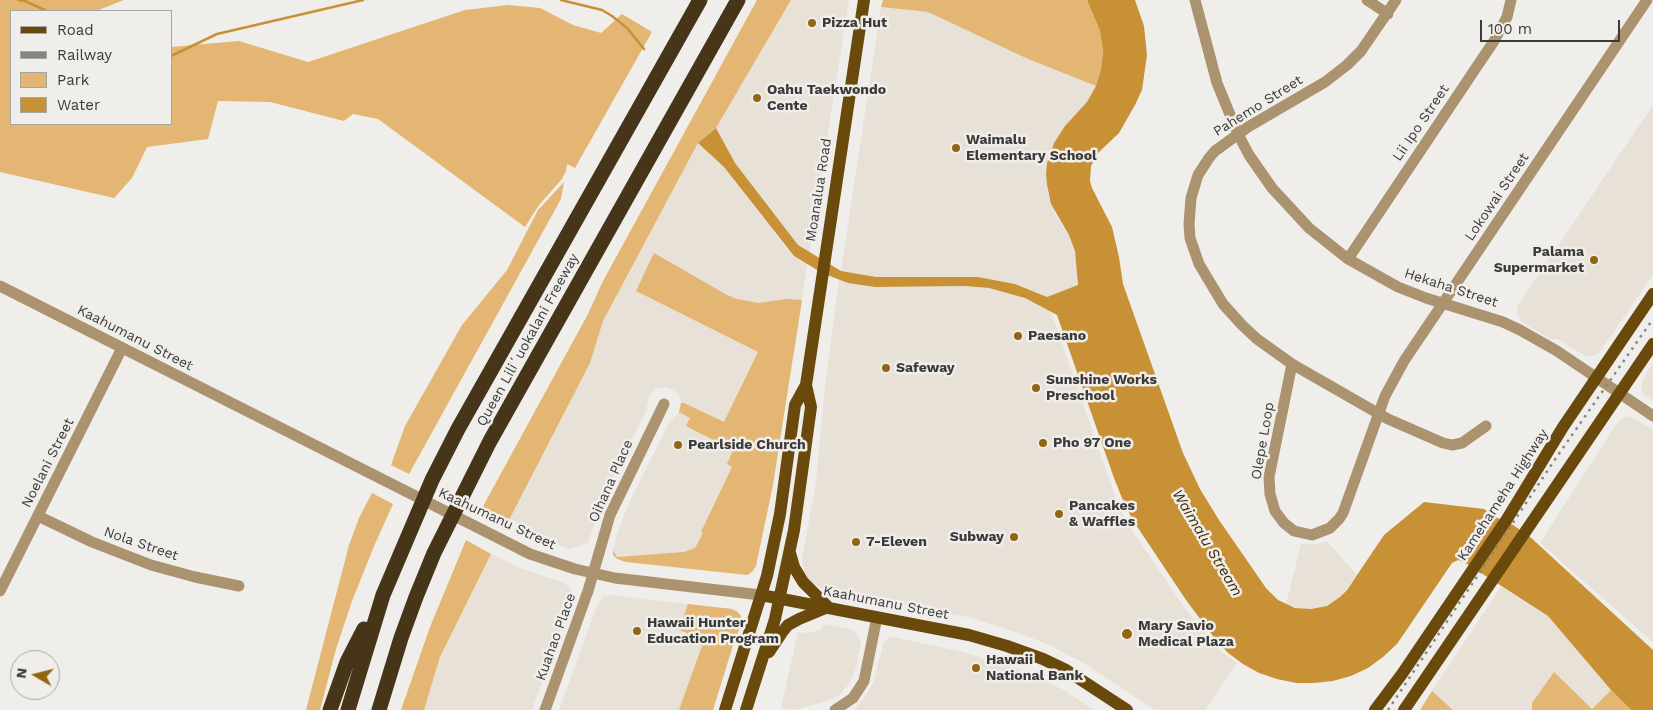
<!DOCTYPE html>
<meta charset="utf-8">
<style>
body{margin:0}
#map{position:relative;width:1653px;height:710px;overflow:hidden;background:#f0eeea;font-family:"Work Sans",sans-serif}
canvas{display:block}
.legend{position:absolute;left:10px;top:10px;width:162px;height:115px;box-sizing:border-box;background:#f0eeea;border:1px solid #a8a6a3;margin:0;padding:6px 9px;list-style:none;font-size:15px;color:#3b3a39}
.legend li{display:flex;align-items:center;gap:10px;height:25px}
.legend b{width:25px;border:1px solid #a8a6a3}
.north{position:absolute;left:10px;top:650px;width:50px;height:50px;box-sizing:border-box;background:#f0eeea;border:1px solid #a8a6a3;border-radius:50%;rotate:278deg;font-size:14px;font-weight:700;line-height:20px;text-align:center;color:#3b3a39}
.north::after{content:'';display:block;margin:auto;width:18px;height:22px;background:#926511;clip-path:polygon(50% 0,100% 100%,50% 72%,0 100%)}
.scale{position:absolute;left:1480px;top:20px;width:140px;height:22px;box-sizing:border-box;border:2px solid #3b3a39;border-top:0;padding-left:6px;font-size:15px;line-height:18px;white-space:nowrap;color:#3b3a39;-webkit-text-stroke:4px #f0eeea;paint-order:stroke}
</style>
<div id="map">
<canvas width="1653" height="710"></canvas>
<ul class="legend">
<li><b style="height:6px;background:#6a490d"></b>Road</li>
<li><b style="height:6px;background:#878583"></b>Railway</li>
<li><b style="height:14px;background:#e3b673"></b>Park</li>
<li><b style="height:14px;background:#c89136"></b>Water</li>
</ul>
<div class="north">N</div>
<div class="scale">100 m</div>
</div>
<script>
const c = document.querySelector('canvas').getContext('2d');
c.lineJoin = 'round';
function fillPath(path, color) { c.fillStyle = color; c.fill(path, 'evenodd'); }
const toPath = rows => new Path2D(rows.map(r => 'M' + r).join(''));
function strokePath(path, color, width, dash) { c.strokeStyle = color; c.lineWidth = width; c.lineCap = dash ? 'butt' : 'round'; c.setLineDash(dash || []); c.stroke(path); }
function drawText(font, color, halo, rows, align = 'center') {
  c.font = font + ' "Work Sans",sans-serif'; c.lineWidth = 5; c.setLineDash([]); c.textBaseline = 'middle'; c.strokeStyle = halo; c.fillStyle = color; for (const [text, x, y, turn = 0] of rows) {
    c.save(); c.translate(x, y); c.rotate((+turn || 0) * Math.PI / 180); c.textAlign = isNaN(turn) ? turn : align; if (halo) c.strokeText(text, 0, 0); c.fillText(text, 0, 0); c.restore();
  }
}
const built = toPath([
 [791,0,849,0,809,253,798,245,735,163,716,128],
 [881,7,928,12,1028,59,1096,86,1087,102,1072,118,1054,143,1047,163,1046,174,1048,195,1056,216,1069,235,1075,251,1078,286,1047,297,1015,284,978,277,876,277,841,271],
 [1653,105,1653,275,1599,353,1593,356,1585,356,1558,339,1550,339,1522,322,1517,315,1518,305],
 [698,143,724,167,785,246,794,256,807,265,795,349,741,549,617,557,613,550,620,525,631,499,669,423,677,415,681,407,681,399,679,395,670,388,665,387,655,389,649,396,646,411,599,507,588,544,569,549,519,529,521,524,510,519,590,363,603,321],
 [839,280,875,287,965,286,989,288,1025,298,1051,312,1119,507,1129,526,1186,610,1223,653,1237,663,1205,710,1155,710,1082,662,1047,644,1021,634,972,618,821,588,811,582,807,578,804,572,802,559,816,482,825,386],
 [1653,363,1653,401,1644,395,1641,387,1643,379],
 [1629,416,1634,418,1653,430,1653,642,1540,543,1615,426,1622,419],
 [1327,541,1357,575,1340,597,1327,606,1311,609,1303,609,1286,605,1301,544,1317,544],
 [491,554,520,568,564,583,570,588,573,594,532,710,424,710,440,657],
 [1501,587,1548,616,1611,690,1592,709,1532,703,1532,710,1453,710,1432,691],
 [612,595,732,609,696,710,559,710,598,603,604,596],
 [823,624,852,629,861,641,856,668,850,683,838,696,824,702,794,710,781,708,798,632,805,633,821,630],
 [893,637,963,652,1018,669,1062,689,1094,710,854,710,866,696,873,683,884,642,888,638]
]);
const green = toPath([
 [0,0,124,0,96,11,11,11,11,124,171,124,171,47,239,41,308,62,465,10,508,5,540,8,573,25,601,33,622,14,652,32,575,168,567,164,566,171,562,179,539,205,525,227,378,119,353,114,344,121,270,102,218,101,208,139,147,147,132,178,114,198,0,172],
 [757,0,791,0,716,128,698,143,603,321,590,363,507,524,481,510,588,314,603,281],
 [883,0,1087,0,1100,31,1103,52,1101,69,1096,86,1028,59,928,12,881,7],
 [564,182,561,199,409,474,391,465,405,426,462,325,507,270,538,210],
 [654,253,727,295,737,299,758,303,786,299,802,300,773,485,756,566,752,572,747,575,626,562,617,559,613,555,613,550,617,557,684,552,695,548,703,533,701,532,732,467,727,464,733,450,686,426,690,418,679,412,681,403,684,403,724,422,758,352,636,291],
 [372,493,393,504,375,544,352,601,336,649,320,710,306,710,349,545,359,518],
 [466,540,491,554,440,657,424,710,401,710,430,627],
 [688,604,732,609,738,612,741,616,741,626,735,639,713,710,679,710,702,646,685,639,687,633,679,630],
 [1554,672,1592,709,1611,690,1631,710,1532,710,1532,703],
 [1432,691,1453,710,1420,710]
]);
const water = toPath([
 [1087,0,1135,0,1144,26,1147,55,1142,90,1135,105,1119,133,1097,154,1091,166,1090,181,1092,188,1112,227,1119,257,1123,284,1183,453,1200,489,1219,520,1266,588,1278,600,1295,608,1311,609,1327,606,1340,597,1347,590,1384,535,1424,502,1484,509,1495,517,1510,523,1528,535,1653,650,1653,710,1631,710,1611,690,1548,616,1464,562,1458,560,1452,563,1397,644,1383,657,1368,668,1351,676,1333,681,1314,683,1296,683,1277,679,1259,673,1243,664,1228,653,1215,639,1186,600,1132,519,1122,498,1114,478,1057,315,1025,298,989,288,965,286,875,287,848,283,822,273,794,256,724,167,698,143,716,128,735,163,798,245,841,271,876,277,978,277,1015,284,1047,297,1078,285,1075,251,1069,235,1051,204,1047,185,1046,174,1047,163,1054,143,1065,126,1087,102,1096,86,1101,69,1103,52,1100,31]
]);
const stream = toPath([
 [18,0,25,1,47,11],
 [561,0,602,10,612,16,627,28,644,49],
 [171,56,217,34,363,0]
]);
const minor = toPath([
 [1195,0,1217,83,1238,134,1249,155,1272,188,1309,228,1348,259,1398,287,1426,298,1503,322,1520,330,1557,351,1653,416],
 [1367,0,1388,14],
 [1396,0,1361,51,1347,65,1325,82,1248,127,1215,151,1209,158,1198,175,1191,198,1189,224,1190,238,1199,264,1223,304,1242,325,1257,339,1292,364,1388,419,1443,443,1452,445,1462,443,1486,426],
 [1348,259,1494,41,1507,17,1511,0],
 [0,286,530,554,575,569,615,578,761,595],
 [1292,364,1269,477,1270,494,1275,511,1284,523,1294,531,1312,535,1330,528,1339,519,1343,513,1385,396,1404,361,1647,0],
 [38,516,92,542,151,565,195,577,239,586],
 [0,591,122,348],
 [545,710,588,591,610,515,664,404],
 [835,710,853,698,864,681,877,617]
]);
const major = toPath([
 [790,553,794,567,803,582,828,607],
 [761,595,969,635,1007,646,1043,659,1066,670,1127,710],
 [769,652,783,631,788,625,799,619,828,607],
 [725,710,767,576,780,514,795,405,806,385,864,0],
 [746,710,775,619,794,530,811,407,806,385],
 [1375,710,1402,674,1507,519,1563,427,1653,294],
 [1404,710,1653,344]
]);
const highway = toPath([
 [330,710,347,662,364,629],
 [348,710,383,595,432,480,458,429,700,0],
 [379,710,401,638,416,597,434,553,490,441,738,0]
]);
const rail = toPath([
 [1388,710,1556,458,1653,319]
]);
const markers = [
 [812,23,5,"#926511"],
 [757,98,5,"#926511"],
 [956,148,5,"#926511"],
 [1594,260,5,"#926511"],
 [1018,336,5,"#926511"],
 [886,368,5,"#926511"],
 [1036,388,5,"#926511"],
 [1043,443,5,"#926511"],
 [678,445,5,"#926511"],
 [1059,514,5,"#926511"],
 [1014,537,5,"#926511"],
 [856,542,5,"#926511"],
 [637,631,5,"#926511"],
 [1127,634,6,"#926511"],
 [976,668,5,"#926511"]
];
const poiNames = [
 ["Pizza Hut",822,23],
 ["Oahu Taekwondo",767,90],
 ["Cente",767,106],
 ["Waimalu",966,140],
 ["Elementary School",966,156],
 ["Palama",1584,252,"right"],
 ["Supermarket",1584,268,"right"],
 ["Paesano",1028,336],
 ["Safeway",896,368],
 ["Sunshine Works",1046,380],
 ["Preschool",1046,396],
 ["Pho 97 One",1053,443],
 ["Pearlside Church",688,445],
 ["Pancakes",1069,506],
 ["& Waffles",1069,522],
 ["Subway",1004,537,"right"],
 ["7-Eleven",866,542],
 ["Hawaii Hunter",647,623],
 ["Education Program",647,639],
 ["Mary Savio",1138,626],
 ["Medical Plaza",1138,642],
 ["Hawaii",986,660],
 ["National Bank",986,676]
];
const streetNames = [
 ["Pahemo Street",1258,106,-32],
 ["Lii Ipo Street",1421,123,-56],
 ["Moanalua Road",819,190,-81],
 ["Lokowai Street",1497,197,-56],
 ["Hekaha Street",1451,288,18],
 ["Kaahumanu Street",135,338,27],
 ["Queen Liliʻuokalani Freeway",528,340,-61],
 ["Olepe Loop",1263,441,-80],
 ["Noelani Street",48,463,-63],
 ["Oihana Place",611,481,-66],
 ["Kamehameha Highway",1503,495,-57],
 ["Kaahumanu Street",497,519,25],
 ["Nola Street",141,544,19],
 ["Kaahumanu Street",886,603,11],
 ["Kuahao Place",556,637,-70]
];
const waterNames = [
 ["Waimalu Stream",1207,543,59]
];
fillPath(built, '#e7e1d7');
fillPath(green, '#e3b673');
fillPath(water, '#c89136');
strokePath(stream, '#c89136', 2.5);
strokePath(minor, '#ab9370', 11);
strokePath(major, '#6a490d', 12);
strokePath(highway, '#473519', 15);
strokePath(rail, '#878583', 2.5, [2.5, 5]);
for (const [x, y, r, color] of markers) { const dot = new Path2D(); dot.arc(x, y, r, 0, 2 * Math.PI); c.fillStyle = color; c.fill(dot); strokePath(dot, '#f0eeea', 2); }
drawText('bold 14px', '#3b3a39', '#f0eeea', poiNames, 'left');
drawText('14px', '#3b3a39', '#f0eeea', streetNames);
drawText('italic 15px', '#3e2801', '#f0eeea', waterNames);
</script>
